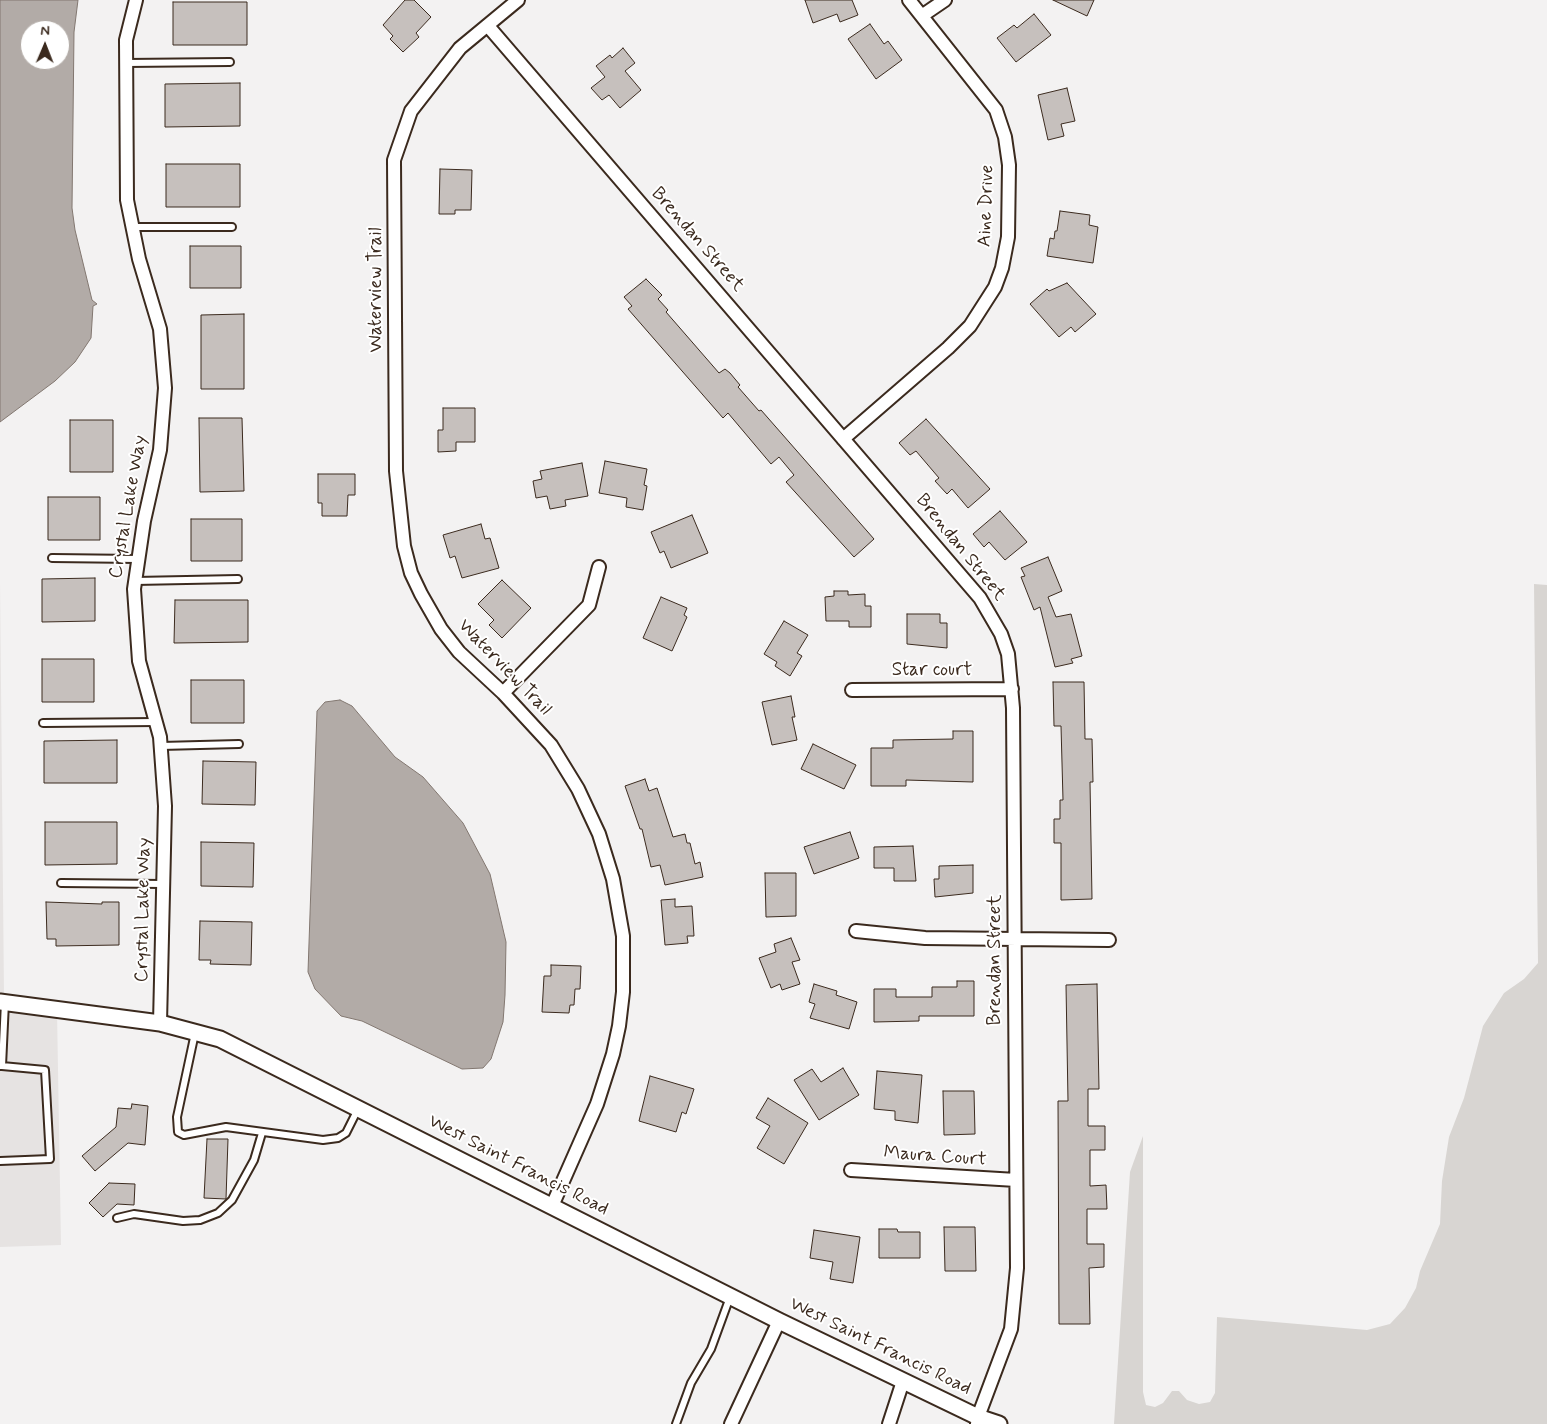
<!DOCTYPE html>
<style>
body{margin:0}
#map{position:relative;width:1547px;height:1424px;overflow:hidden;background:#f3f2f2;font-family:Mynerve,sans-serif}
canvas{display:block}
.north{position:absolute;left:20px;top:20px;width:50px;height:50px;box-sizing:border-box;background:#fff;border:1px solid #b1aaa5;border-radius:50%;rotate:1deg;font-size:14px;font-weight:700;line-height:20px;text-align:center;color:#3b2a1e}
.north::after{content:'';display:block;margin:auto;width:18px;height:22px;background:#3b2a1e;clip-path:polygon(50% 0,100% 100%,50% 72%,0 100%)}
</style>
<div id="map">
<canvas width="1547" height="1424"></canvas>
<div class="north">N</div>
</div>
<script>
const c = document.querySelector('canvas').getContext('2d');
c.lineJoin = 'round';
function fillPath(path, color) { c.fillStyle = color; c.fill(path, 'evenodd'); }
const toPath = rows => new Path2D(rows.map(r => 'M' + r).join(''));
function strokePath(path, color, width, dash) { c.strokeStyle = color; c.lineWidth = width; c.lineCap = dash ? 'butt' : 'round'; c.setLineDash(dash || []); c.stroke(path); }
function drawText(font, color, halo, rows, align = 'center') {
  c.font = font + ' Mynerve,sans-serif'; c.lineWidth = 4; c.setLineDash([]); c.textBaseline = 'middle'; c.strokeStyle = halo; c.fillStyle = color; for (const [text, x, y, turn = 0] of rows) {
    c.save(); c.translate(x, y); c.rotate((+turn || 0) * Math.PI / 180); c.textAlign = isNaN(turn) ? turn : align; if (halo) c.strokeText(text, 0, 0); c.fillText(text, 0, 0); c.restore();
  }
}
const built = toPath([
 [0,582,4,995,0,994],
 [0,1011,57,1011,61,1245,0,1247]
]);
const green = toPath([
 [1534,584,1547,585,1547,1424,1114,1424,1130,1172,1143,1136,1143,1392,1146,1405,1155,1407,1163,1403,1172,1391,1179,1391,1187,1400,1199,1404,1210,1402,1215,1393,1217,1317,1367,1330,1390,1324,1405,1308,1416,1288,1420,1271,1440,1224,1442,1181,1449,1137,1464,1098,1483,1026,1504,993,1524,979,1538,963]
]);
const water = toPath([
 [0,0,78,0,74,32,72,208,75,230,92,300,97,304,93,306,91,338,75,362,55,381,0,422,0,0],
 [30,30,60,30,60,60,30,60,30,30],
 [340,700,352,706,395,757,423,777,463,823,490,874,506,942,505,995,503,1022,491,1059,483,1068,462,1069,362,1021,341,1016,315,989,308,972,317,711,325,702,340,700]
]);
const building = toPath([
 [405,0,414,0,431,17,416,33,419,37,403,52,390,39,393,36,383,25,405,0],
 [805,0,852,0,858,15,840,22,837,14,813,23,805,0],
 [1053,0,1094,0,1087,16,1053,0],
 [173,2,247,2,247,45,173,45,173,2],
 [1034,14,1051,35,1016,62,997,38,1014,25,1017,28,1034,14],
 [870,24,884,44,888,41,902,60,876,79,848,39,870,24],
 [623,48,635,63,625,71,641,90,620,108,609,95,602,100,591,88,605,77,596,66,610,55,612,58,623,48],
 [240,83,240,126,165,127,165,84,240,83],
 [1067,88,1075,121,1061,124,1064,136,1048,140,1038,95,1067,88],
 [166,164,240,164,240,207,166,207,166,164],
 [440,169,472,170,471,210,455,210,455,214,439,214,440,169],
 [1060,211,1090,215,1089,225,1098,227,1093,263,1047,256,1050,238,1054,239,1055,231,1057,231,1060,211],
 [190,246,241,246,241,288,190,288,190,246],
 [646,279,662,295,658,299,668,310,666,312,719,373,725,369,730,373,740,385,738,387,759,411,761,410,874,539,854,557,786,482,794,475,779,457,771,464,728,413,723,418,628,309,632,306,624,297,646,279],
 [1067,283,1096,314,1075,332,1071,327,1059,337,1030,304,1047,289,1049,291,1067,283],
 [244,314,244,389,201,389,201,315,244,314],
 [443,408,475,408,475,442,456,442,456,451,438,452,438,430,443,430,443,408],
 [199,418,242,418,244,491,200,492,199,418],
 [926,419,990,489,968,508,952,489,947,494,935,481,939,478,916,451,910,455,899,443,926,419],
 [70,420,113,420,113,472,70,472,70,420],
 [605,461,647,469,644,485,647,486,643,510,626,507,627,498,599,493,605,461],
 [582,463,588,496,565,500,566,506,550,509,547,496,536,498,533,481,542,479,540,471,582,463],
 [318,474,355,474,355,495,348,495,347,516,322,516,322,503,318,503,318,474],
 [48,497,100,497,100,540,48,540,48,497],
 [1000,511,1027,542,1005,560,989,542,984,547,973,534,1000,511],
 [692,515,708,553,671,568,664,551,660,553,651,532,692,515],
 [191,519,242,519,242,561,191,561,191,519],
 [481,524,485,539,490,538,499,568,462,578,455,556,450,558,443,535,481,524],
 [1048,557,1062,591,1048,597,1056,617,1071,614,1082,656,1071,659,1073,663,1055,667,1040,607,1034,610,1021,577,1025,576,1021,568,1048,557],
 [95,578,95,621,42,622,42,579,95,578],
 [502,580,531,608,502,638,489,625,494,620,478,604,502,580],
 [834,591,848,591,848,595,865,594,865,606,871,606,871,627,849,627,849,621,826,621,825,597,834,596,834,591],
 [661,597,687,608,684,615,687,617,672,651,643,638,661,597],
 [175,600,248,600,248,642,174,643,175,600],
 [907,614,940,614,940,623,947,623,947,648,907,644,907,614],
 [784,621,808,635,797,653,802,656,790,676,775,666,777,662,764,654,784,621],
 [42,659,94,659,94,702,42,702,42,659],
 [191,680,244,680,244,723,191,723,191,680],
 [1053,682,1084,682,1085,739,1092,739,1093,782,1090,782,1092,899,1061,900,1061,843,1054,843,1054,819,1060,819,1060,800,1063,800,1061,726,1054,726,1053,682],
 [791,696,795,717,792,717,797,740,772,745,762,702,791,696],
 [953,731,973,731,973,782,906,780,906,786,871,786,871,748,893,748,893,740,953,739,953,731],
 [117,740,117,783,44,783,44,741,117,740],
 [813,744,856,765,844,789,801,769,813,744],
 [203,761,256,762,255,805,202,804,203,761],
 [645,779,649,791,657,788,673,837,685,834,687,843,690,843,695,864,700,862,703,877,665,885,660,865,651,867,642,829,640,829,625,786,645,779],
 [45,822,117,822,117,864,45,865,45,822],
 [850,832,859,858,814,874,804,847,850,832],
 [201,842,254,843,253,887,201,886,201,842],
 [913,846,916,881,894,881,894,868,874,868,874,847,913,846],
 [973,865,973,893,935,897,934,879,939,879,939,866,973,865],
 [765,873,796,873,796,916,766,917,765,873],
 [675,899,675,907,692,906,694,936,687,936,688,943,665,945,661,900,675,899],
 [46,902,102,904,102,902,119,902,119,945,56,946,56,939,47,939,46,902],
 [200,921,252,922,251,965,210,964,211,960,199,960,200,921],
 [791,938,800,960,792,962,800,984,782,990,780,984,771,988,759,958,776,952,774,944,791,938],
 [551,965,581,966,580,989,575,989,574,1005,570,1005,569,1013,542,1012,544,976,551,976,551,965],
 [957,981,974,981,974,1016,919,1016,919,1021,874,1022,874,989,896,989,896,997,932,997,932,987,957,987,957,981],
 [814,984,837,991,836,995,857,1002,849,1029,810,1018,815,1004,809,1002,814,984],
 [1097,984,1099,1089,1088,1089,1088,1126,1105,1126,1105,1150,1090,1150,1090,1186,1106,1185,1107,1209,1087,1209,1087,1244,1104,1244,1104,1267,1089,1268,1090,1324,1059,1324,1058,1101,1068,1101,1066,985,1097,984],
 [843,1068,859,1095,819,1120,794,1080,812,1069,821,1082,843,1068],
 [877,1071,922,1075,918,1123,895,1120,895,1111,874,1109,877,1071],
 [650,1076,694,1089,686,1114,682,1112,676,1132,639,1121,650,1076],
 [943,1091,974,1091,975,1134,944,1135,943,1091],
 [768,1098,808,1123,784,1164,757,1148,770,1126,756,1118,768,1098],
 [132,1104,148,1106,145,1145,128,1143,95,1171,82,1156,116,1127,118,1108,131,1109,132,1104],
 [207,1139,228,1139,226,1199,204,1198,207,1139],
 [109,1183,135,1184,134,1205,117,1204,103,1217,89,1203,109,1183],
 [944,1227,975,1227,976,1271,945,1271,944,1227],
 [879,1229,897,1229,898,1232,920,1232,920,1258,879,1258,879,1229],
 [814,1230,860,1237,853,1283,830,1279,833,1262,810,1258,814,1230]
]);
const service = toPath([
 [126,63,230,62],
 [133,227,232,227],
 [52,558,138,559],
 [135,581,238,579],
 [43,723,156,722],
 [161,746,239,744],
 [61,883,163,884],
 [195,1033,177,1117,178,1132,184,1135,226,1127,323,1140,338,1138,346,1133,358,1109],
 [0,1066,2,1066,5,1002],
 [0,1161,50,1159,45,1070,2,1066],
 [117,1218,134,1214,183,1221,200,1220,218,1213,232,1200,254,1160,262,1133],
 [676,1424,691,1383,711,1349,730,1297]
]);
const minor = toPath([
 [136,0,126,40,127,200,139,259,160,329,165,388,160,450,144,521,134,589,139,661,160,737,165,806,160,1023],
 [518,0,460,48,411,111,394,160,396,471,404,546,411,573,421,594,441,629,459,652,503,693,551,745,578,789,599,834,613,879,623,936,623,992,619,1026,613,1054,597,1104,552,1206],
 [923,15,945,0],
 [488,26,980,598,1001,634,1008,654,1013,708,1017,1268,1011,1329,978,1417,977,1424],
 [843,439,948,348,970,326,995,287,1002,268,1008,237,1009,165,1005,137,996,110,909,0],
 [852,690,1012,689],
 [503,693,589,605,599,567],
 [856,931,925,938,1109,940],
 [851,1170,1016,1180],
 [731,1424,779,1321],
 [889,1424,903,1381]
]);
const tertiary = toPath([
 [0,1002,160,1023,220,1039,779,1321,978,1417,999,1424]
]);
const streetNames = [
 ["Aine Drive",987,206,-88],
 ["Brendan Street",697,240,49],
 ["Waterview Trail",377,290,-90],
 ["Crystal Lake Way",129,507,-80],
 ["Brendan Street",960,548,51],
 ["Waterview Trail",504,668,46],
 ["Star court",932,671],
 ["Crystal Lake Way",144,910,-89],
 ["Brendan Street",996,960,-90],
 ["Maura Court",935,1157,4],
 ["West Saint Francis Road",518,1166,27],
 ["West Saint Francis Road",880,1347,26]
];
fillPath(built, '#e6e3e2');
fillPath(green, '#d8d5d2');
fillPath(water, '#b2aba7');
strokePath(water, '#827770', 1);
fillPath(building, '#c6c0bd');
strokePath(building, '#3b2a1e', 1);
strokePath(service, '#3b2a1e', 10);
strokePath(minor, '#3b2a1e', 16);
strokePath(tertiary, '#3b2a1e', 19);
strokePath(service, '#fff', 6);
strokePath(minor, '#fff', 12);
strokePath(tertiary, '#fff', 15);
drawText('19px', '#3b2a1e', '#fff', streetNames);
</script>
